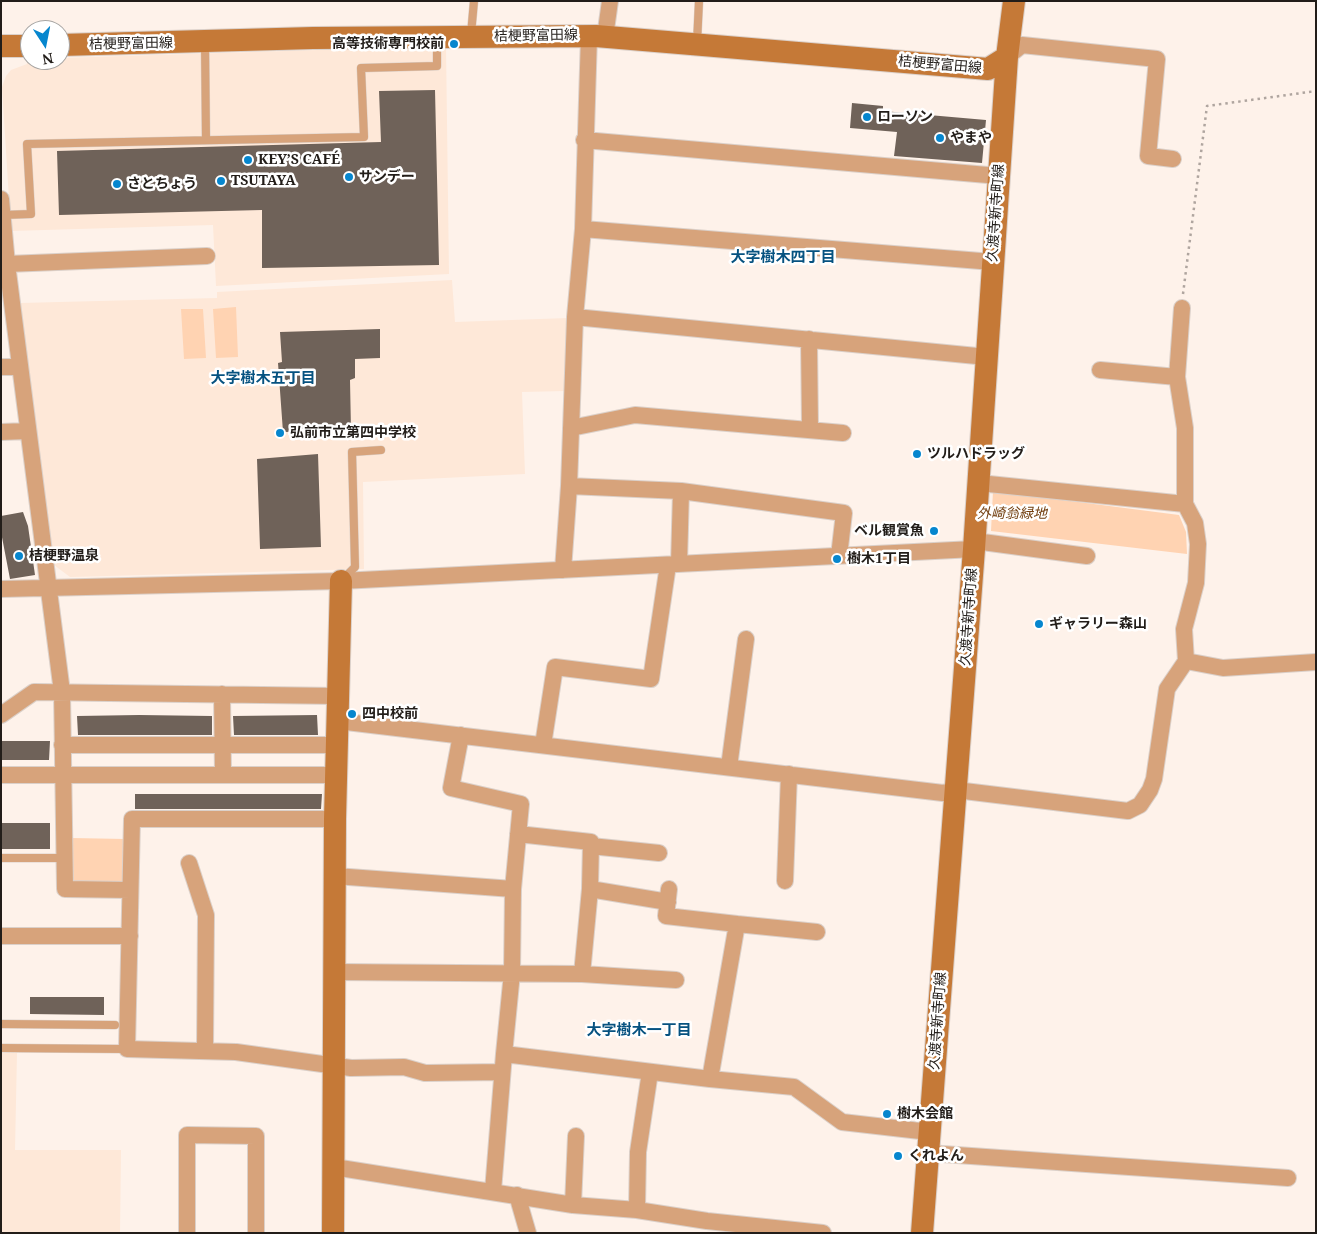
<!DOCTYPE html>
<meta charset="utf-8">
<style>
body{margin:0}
#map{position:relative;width:1317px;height:1234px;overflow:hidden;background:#fef2ea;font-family:"Noto Serif",serif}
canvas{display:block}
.frame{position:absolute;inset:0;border:2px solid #221d19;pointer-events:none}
.north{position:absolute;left:20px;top:20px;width:50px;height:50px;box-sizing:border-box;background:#fff;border:1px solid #a7a5a3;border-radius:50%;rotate:169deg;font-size:14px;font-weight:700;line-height:20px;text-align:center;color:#221d19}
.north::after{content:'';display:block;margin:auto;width:18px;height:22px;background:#0686ce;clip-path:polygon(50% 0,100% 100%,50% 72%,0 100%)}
</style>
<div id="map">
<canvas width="1317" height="1234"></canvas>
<div class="frame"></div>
<div class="north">N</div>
</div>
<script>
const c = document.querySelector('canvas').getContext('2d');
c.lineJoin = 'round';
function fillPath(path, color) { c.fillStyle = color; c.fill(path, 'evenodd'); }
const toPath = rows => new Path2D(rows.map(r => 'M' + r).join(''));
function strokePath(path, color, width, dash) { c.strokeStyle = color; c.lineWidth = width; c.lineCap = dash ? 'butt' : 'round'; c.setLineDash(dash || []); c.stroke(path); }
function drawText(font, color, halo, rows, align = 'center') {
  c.font = font + ' "Noto Serif","Noto Sans JP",serif'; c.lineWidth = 5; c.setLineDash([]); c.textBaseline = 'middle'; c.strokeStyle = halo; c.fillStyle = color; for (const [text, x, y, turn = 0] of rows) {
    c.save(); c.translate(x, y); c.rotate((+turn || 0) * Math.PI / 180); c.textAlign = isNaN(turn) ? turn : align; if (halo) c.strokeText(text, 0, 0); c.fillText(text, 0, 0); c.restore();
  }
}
const built = toPath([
 [446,46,449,274,216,286,213,225,11,231,2,87,6,76,11,70,27,64,27,59,60,60,60,58],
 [452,280,455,322,568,318,566,391,522,392,525,474,363,482,364,569,70,577,54,565,20,303,217,298,217,292],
 [1,1053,17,1053,15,1150,121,1150,120,1233,1,1233]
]);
const green = toPath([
 [236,307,238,357,216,358,213,309],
 [181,309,203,309,206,358,184,359],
 [993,491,1179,515,1186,532,1187,554,991,531],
 [71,838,126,839,126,883,70,883]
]);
const building = toPath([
 [435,90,439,265,262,268,262,210,59,215,57,151,381,142,379,91],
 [852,103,883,106,883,111,986,120,982,163,894,156,897,132,850,128],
 [380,329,380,358,355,359,355,378,350,380,351,431,283,432,278,363,282,362,280,332],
 [318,454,321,547,260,549,257,459],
 [23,512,28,526,35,575,10,579,1,532,1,516],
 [139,715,212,716,212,735,78,735,77,716],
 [317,715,318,735,234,735,233,716],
 [1,741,50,741,49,760,1,760],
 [135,794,322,794,321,809,135,809],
 [1,823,50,823,50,849,1,849],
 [30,997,104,997,104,1015,30,1014]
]);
const path = toPath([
 [1183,294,1207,106,1316,91]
]);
const lane = toPath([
 [471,34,474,1],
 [205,42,206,140],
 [697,43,699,1],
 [3,215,31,214,27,144,364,137,361,68,437,66,437,40],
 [343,579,355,567,352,452,381,450],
 [1,858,64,858],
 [1,1024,115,1025],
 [1,1048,127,1049]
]);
const street = toPath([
 [605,37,610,1],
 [1007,57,1022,45,1157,59,1148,156,1173,159],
 [584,140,999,176],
 [1,199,7,264,62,692,65,889,130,890],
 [583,229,993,262],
 [7,264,207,256],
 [575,317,987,357],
 [809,339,810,429],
 [1,367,19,367],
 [1100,370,1177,377],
 [571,428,635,415,843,433],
 [1,432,27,431],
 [979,483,1185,504],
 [569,486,681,491,679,564],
 [681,491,844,513,839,556],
 [975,541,1087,556],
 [563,570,569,486,575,317,583,229,589,36],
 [1,589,341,581,974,549],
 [1186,661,1223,668,1316,662],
 [222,694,223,775],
 [1,715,34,692,338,696],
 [338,721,943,793,956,790,1128,811,1140,805,1150,790,1154,779,1167,689,1186,661,1184,629,1196,583,1198,544,1195,523,1185,504,1185,428,1177,377,1182,308],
 [461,735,451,788,521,804,513,889,512,973,504,1054],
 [62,745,337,745],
 [543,745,555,667,651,679,668,565],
 [729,767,746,639],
 [1,775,336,775],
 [335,819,132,819,127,1049,236,1052,351,1068,404,1067,425,1073,502,1072],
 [591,846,659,853],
 [189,863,206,915,205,1051],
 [335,876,513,889],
 [785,881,789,774],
 [590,889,668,902],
 [669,889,666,916,737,924,710,1079],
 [737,924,817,932],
 [1,936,130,936],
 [334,972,582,974,590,889,591,842,518,834],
 [582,974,676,980],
 [928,1153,1288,1178],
 [334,1167,573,1205,637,1210,707,1221,823,1233],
 [493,1191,504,1054,710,1079,794,1087,842,1122,929,1132],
 [517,1195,528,1233],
 [573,1205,576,1136],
 [637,1210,638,1152,650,1072],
 [187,1233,187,1135,256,1136,256,1233]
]);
const secondary = toPath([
 [60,45,313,38,596,36,988,69,1007,57],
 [1,46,30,46],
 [333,1233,335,819,341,581],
 [922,1233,974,549,1007,57,1014,1]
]);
const markers = [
 [454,44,5,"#0686ce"],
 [867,117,5,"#0686ce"],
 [940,138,5,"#0686ce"],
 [248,160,5,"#0686ce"],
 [349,177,5,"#0686ce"],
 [221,181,5,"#0686ce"],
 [117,184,5,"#0686ce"],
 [280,433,5,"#0686ce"],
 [917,454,5,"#0686ce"],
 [934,531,5,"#0686ce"],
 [19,556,5,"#0686ce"],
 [837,559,5,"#0686ce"],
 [1039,624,5,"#0686ce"],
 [352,714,5,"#0686ce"],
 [887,1114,5,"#0686ce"],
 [898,1156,5,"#0686ce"]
];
const streetNames = [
 ["桔梗野富田線",536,36,-1],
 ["桔梗野富田線",131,44,-1],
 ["桔梗野富田線",940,65,5],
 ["久渡寺新寺町線",996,213,-86],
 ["久渡寺新寺町線",969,617,-86],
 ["久渡寺新寺町線",938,1021,-86]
];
const poiNames = [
 ["高等技術専門校前",444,44,"right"],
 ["ローソン",877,117],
 ["やまや",950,138],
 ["KEY’S CAFÉ",258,160],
 ["サンデー",359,177],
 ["TSUTAYA",231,181],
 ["さとちょう",127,184],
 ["弘前市立第四中学校",290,433],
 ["ツルハドラッグ",927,454],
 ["ベル観賞魚",924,531,"right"],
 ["桔梗野温泉",29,556],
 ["樹木1丁目",847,559],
 ["ギャラリー森山",1049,624],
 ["四中校前",362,714],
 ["樹木会館",897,1114],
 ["くれよん",908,1156]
];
const parkNames = [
 ["外崎翁緑地",1012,514]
];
const neighbourhoodNames = [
 ["大字樹木四丁目",783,258],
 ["大字樹木五丁目",263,379],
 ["大字樹木一丁目",639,1031]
];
fillPath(built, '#fee8d8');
fillPath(green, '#ffd3b2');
fillPath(building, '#6f6259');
strokePath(lane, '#dbd0c9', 9);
strokePath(street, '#dbd0c9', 18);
strokePath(secondary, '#dbd0c9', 24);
strokePath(path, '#afa59f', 2.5, [2.5, 4]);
strokePath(lane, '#d7a37b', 8);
strokePath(street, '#d7a37b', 16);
strokePath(secondary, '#c57937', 22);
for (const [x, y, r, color] of markers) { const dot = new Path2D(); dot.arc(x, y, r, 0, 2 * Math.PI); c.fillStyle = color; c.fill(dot); strokePath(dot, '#fff', 2); }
drawText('14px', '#221d19', '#fff', streetNames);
drawText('bold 14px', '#221d19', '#fff', poiNames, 'left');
drawText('italic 14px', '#734011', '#fff', parkNames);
drawText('bold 15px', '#065280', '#fff', neighbourhoodNames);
</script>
